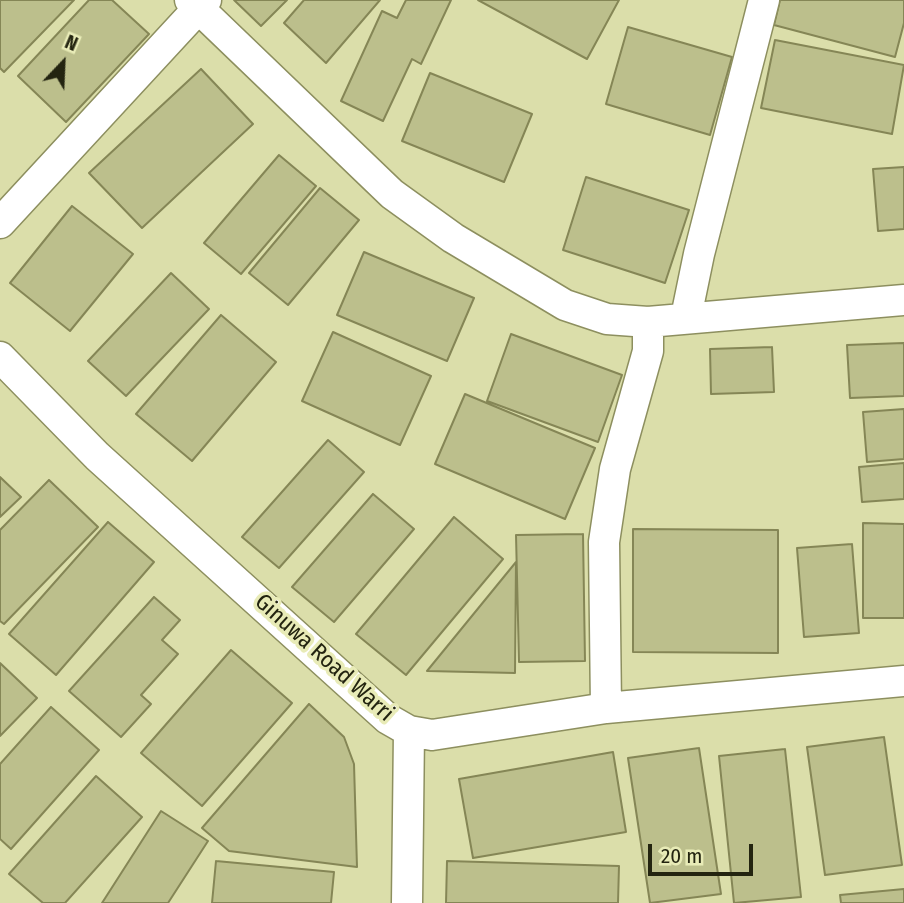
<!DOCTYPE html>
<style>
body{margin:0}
#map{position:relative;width:904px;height:903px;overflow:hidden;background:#dbdeaa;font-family:"Fira Sans Condensed",sans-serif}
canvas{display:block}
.north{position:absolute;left:28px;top:28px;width:70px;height:70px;-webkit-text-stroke:5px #e8ebb7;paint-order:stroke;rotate:23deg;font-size:19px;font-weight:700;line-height:28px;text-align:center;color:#232410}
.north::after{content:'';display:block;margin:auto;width:24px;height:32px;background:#232410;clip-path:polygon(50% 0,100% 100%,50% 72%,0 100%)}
.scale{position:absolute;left:648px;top:844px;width:105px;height:32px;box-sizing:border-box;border:4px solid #232410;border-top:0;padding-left:9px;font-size:21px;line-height:24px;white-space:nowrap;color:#232410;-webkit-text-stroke:5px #e8ebb7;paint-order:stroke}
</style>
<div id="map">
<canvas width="904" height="903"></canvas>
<div class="north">N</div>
<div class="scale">20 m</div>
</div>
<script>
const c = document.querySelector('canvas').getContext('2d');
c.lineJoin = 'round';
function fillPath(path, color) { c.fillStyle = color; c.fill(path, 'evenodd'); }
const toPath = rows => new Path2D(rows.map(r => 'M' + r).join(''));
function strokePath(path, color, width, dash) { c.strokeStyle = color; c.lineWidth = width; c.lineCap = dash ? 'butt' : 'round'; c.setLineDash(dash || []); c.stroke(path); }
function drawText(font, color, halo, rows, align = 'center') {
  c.font = font + ' "Fira Sans Condensed",sans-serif'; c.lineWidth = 7; c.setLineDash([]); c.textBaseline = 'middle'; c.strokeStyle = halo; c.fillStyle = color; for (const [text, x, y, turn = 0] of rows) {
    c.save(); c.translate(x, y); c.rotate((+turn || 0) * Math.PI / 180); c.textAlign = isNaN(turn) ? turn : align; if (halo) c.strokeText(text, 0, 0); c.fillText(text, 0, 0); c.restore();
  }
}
const building = toPath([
 [0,0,74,0,4,72,0,68,0,0],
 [89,0,112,0,149,34,66,122,18,76,89,0],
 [234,0,287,0,261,26,234,0],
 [304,0,380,0,326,63,284,23,304,0],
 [406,0,451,0,421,64,412,59,383,121,341,101,382,11,397,18,406,0],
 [478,0,619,0,587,59,478,0],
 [780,0,904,0,904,23,895,57,774,25,780,0],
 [628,27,732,57,710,135,606,104,628,27],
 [775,40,904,65,892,134,761,108,775,40],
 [201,69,253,124,142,228,89,173,201,69],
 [430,73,532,114,504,182,402,141,430,73],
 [279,155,316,186,241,274,204,243,279,155],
 [904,167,904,229,878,231,873,169,904,167],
 [586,177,689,210,665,283,563,250,586,177],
 [320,188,359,220,288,305,249,273,320,188],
 [72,206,133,254,70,331,10,283,72,206],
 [364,252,474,298,447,361,337,315,364,252],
 [171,273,209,309,126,396,88,361,171,273],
 [221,315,276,362,192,461,136,414,221,315],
 [333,332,431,376,400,445,302,401,333,332],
 [511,334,622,375,598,442,487,401,511,334],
 [904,343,904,396,850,398,847,345,904,343],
 [772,347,774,392,711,394,710,349,772,347],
 [465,394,595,448,565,519,435,464,465,394],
 [904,409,904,459,867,462,863,412,904,409],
 [328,440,364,472,279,568,242,537,328,440],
 [904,463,904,499,862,502,859,467,904,463],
 [0,477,21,497,0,517,0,477],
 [49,480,98,527,4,624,0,621,0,530,49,480],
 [373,494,414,529,334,622,292,587,373,494],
 [454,517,503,559,406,675,356,634,454,517],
 [108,522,154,562,56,675,9,634,108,522],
 [863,523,904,524,904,618,863,618,863,523],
 [633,529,778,530,778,653,633,652,633,529],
 [583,534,585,661,519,662,516,535,583,534],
 [852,544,859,633,804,637,797,548,852,544],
 [516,562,515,673,427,671,516,562],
 [154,597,180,620,162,640,178,654,141,695,151,704,121,737,69,691,154,597],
 [231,650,292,703,202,806,141,753,231,650],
 [0,663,37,698,0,736,0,663],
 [309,704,344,737,354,764,357,867,229,851,202,828,309,704],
 [51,707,99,750,11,849,0,839,0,764,51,707],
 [884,737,902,865,825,875,807,747,884,737],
 [699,748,721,894,650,903,628,758,699,748],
 [785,749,801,897,734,903,719,756,785,749],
 [613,752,626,832,473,858,459,779,613,752],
 [96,776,142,817,65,903,43,903,9,874,96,776],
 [161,811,208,841,168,903,102,903,161,811],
 [216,861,334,872,331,903,212,903,216,861],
 [447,861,619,866,618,903,446,903,447,861],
 [904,889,904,903,841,903,840,895,904,889]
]);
const street = toPath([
 [190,0,392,194,453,238,565,305,607,319,648,322,904,300],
 [0,223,206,0],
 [686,317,699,254,764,0],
 [0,357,97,456,388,719,409,731,432,735,606,708,904,681],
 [606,708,604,542,615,469,648,351,648,322],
 [407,903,409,731]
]);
const streetNames = [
 ["Ginuwa Road Warri",324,658,42]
];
fillPath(building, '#bcbf8c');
strokePath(building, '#858656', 2);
strokePath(street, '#8d8f5f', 33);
strokePath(street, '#fff', 30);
drawText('23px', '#232410', '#e8ebb7', streetNames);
</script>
